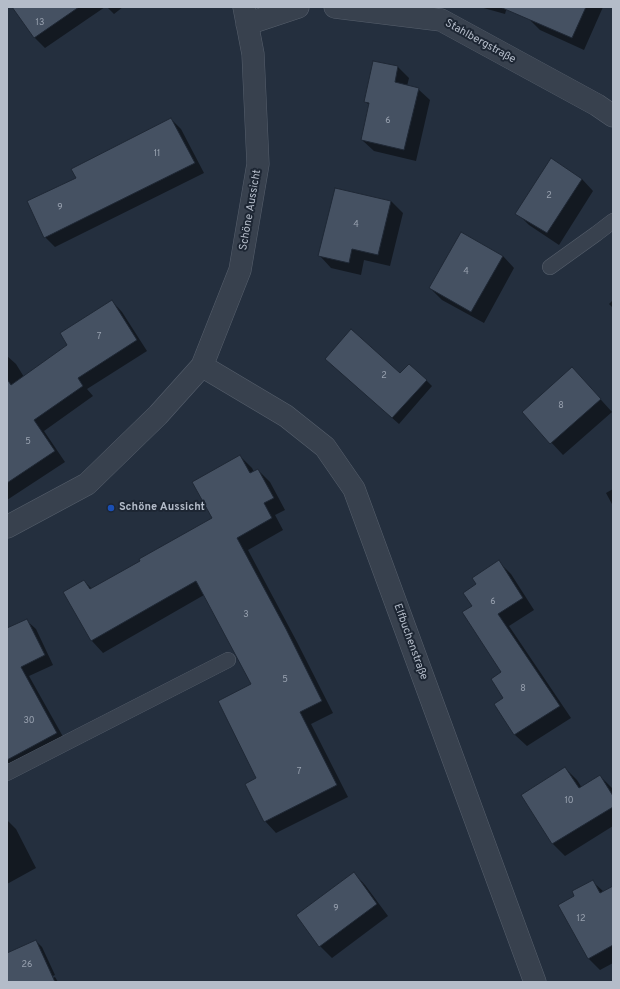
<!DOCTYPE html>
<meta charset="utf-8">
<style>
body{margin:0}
#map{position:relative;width:620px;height:989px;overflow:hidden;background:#242f3e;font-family:Overpass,sans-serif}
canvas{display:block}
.frame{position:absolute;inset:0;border:8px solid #b4bcc9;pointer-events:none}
</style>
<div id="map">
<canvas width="620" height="989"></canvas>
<div class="frame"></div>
</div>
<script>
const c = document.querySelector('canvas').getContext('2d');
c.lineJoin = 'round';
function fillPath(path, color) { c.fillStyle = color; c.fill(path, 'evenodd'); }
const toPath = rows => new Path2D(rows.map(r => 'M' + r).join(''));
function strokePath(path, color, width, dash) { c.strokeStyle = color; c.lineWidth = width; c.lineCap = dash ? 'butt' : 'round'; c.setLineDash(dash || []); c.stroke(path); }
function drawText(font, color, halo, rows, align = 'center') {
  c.font = font + ' Overpass,sans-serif'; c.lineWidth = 4; c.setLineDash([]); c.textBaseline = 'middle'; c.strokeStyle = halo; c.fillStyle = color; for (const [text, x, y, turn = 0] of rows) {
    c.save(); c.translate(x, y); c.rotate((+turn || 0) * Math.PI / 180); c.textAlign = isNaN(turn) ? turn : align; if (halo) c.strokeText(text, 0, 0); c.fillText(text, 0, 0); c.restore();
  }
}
const shadow = toPath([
 [14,7,105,7,45,48,35,38],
 [107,7,123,7,114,14],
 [480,7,507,7,505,14],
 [533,7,603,7,584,50,540,30,528,18],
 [398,67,409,78,407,86,418,89,430,100,416,161,374,151,362,140,370,106,365,101],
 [171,119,181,129,204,173,55,247,45,237,77,179],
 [582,179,593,191,559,245,529,225,517,213],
 [391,201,403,213,390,266,364,260,361,275,331,268,320,256],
 [503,256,514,268,484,323,442,300,430,288],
 [613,300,613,308,609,304],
 [112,301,122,312,147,351,87,389,93,396,44,431,65,462,7,500,7,356,16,364,24,377,69,345],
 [332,365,400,374,426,380,432,386,399,424],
 [584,381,612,412,563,455,523,412],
 [240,456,252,468,254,472,258,470,270,482,285,510,275,515,283,530,248,550,297,642,333,713,311,724,348,797,276,833,265,821,258,778,253,685,204,595,103,653,92,641,64,592,84,581,92,589,213,519],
 [613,489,613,506,606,493],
 [499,562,511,574,534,610,509,626,571,718,527,746,515,735,496,704,504,699,502,673,473,607,477,585],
 [26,620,36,629,53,665,29,676,66,742,15,770,7,762,7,630],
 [565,768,577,780,582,788,600,776,612,788,613,790,613,826,565,856,553,844,522,795],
 [7,820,16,829,36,868,7,884],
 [354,873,365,885,388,916,332,958,320,946],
 [592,881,604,892,613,887,613,963,600,970,588,958,576,896],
 [36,941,42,947,55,975,40,982,7,982,7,955],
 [55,977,58,982,45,982]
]);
const building = toPath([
 [12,7,79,7,34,38,12,7],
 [500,7,586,7,572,38,500,7],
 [373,61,398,66,395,82,419,88,404,150,361,140,369,103,364,102,373,61],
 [171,118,195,163,44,238,27,201,76,178,71,169,171,118],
 [551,158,582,179,547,233,515,214,551,158],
 [335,188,391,201,378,255,352,249,349,263,318,256,335,188],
 [461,232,503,256,471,312,429,288,461,232],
 [112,300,137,340,78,378,83,386,34,420,55,451,7,483,7,379,11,385,67,345,60,333,112,300],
 [351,329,400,373,409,364,427,380,392,418,325,359,351,329],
 [572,367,601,399,550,444,522,412,572,367],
 [240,455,250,473,258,469,274,498,264,503,272,518,237,538,286,629,322,701,300,712,337,785,264,822,245,784,256,778,218,701,251,684,196,581,91,641,63,592,84,580,90,589,140,561,139,559,212,518,192,482,240,455],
 [499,560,523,598,498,614,560,706,514,735,494,704,503,698,491,679,501,672,462,612,472,606,463,593,476,584,472,578,499,560],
 [27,619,45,655,21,667,57,733,7,760,7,628,27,619],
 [565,767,579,788,600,775,613,796,613,807,552,844,521,795,565,767],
 [354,872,377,904,319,947,296,915,354,872],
 [593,880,600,893,613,886,613,945,588,959,558,905,574,896,572,891,593,880],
 [36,940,55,982,7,982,7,953,36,940]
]);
const service = toPath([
 [550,267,596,234,613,221],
 [7,773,228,660]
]);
const minor = toPath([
 [335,7,441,20,597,105,613,116],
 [247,24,298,7],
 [202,366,286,416,325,447,354,489,535,982],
 [7,527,87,484,158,415,202,366,240,270,258,164,253,54,244,7]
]);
const markers = [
 [111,508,4,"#1a4fb4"]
];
const numberNames = [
 ["13",40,23],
 ["6",388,121],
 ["11",157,154],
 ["2",549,196],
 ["9",60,208],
 ["4",356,225],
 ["4",466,272],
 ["7",99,337],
 ["2",384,376],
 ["8",561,406],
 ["5",28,442],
 ["6",493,602],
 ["3",246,615],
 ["5",285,680],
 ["8",523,689],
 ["30",29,721],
 ["7",299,772],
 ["10",569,801],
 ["9",336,909],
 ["12",581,919],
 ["26",27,965]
];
const streetNames = [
 ["Stahlbergstraße",480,42,29],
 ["Schöne Aussicht",251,210,-80],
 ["Elfbuchenstraße",410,642,70]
];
const poiNames = [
 ["Schöne Aussicht",119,508]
];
fillPath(shadow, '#0007');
fillPath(building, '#455162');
strokePath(building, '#1f2835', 1);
strokePath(service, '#565f6c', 16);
strokePath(minor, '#565f6c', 23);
strokePath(service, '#38414e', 15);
strokePath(minor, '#38414e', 22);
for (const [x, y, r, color] of markers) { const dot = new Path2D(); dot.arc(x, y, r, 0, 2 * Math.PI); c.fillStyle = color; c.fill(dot); strokePath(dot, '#1d2633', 1.5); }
drawText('9px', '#98a1af', null, numberNames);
drawText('11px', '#b4bcc9', '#1d2633', streetNames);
drawText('bold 11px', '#b4bcc9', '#1d2633', poiNames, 'left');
</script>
